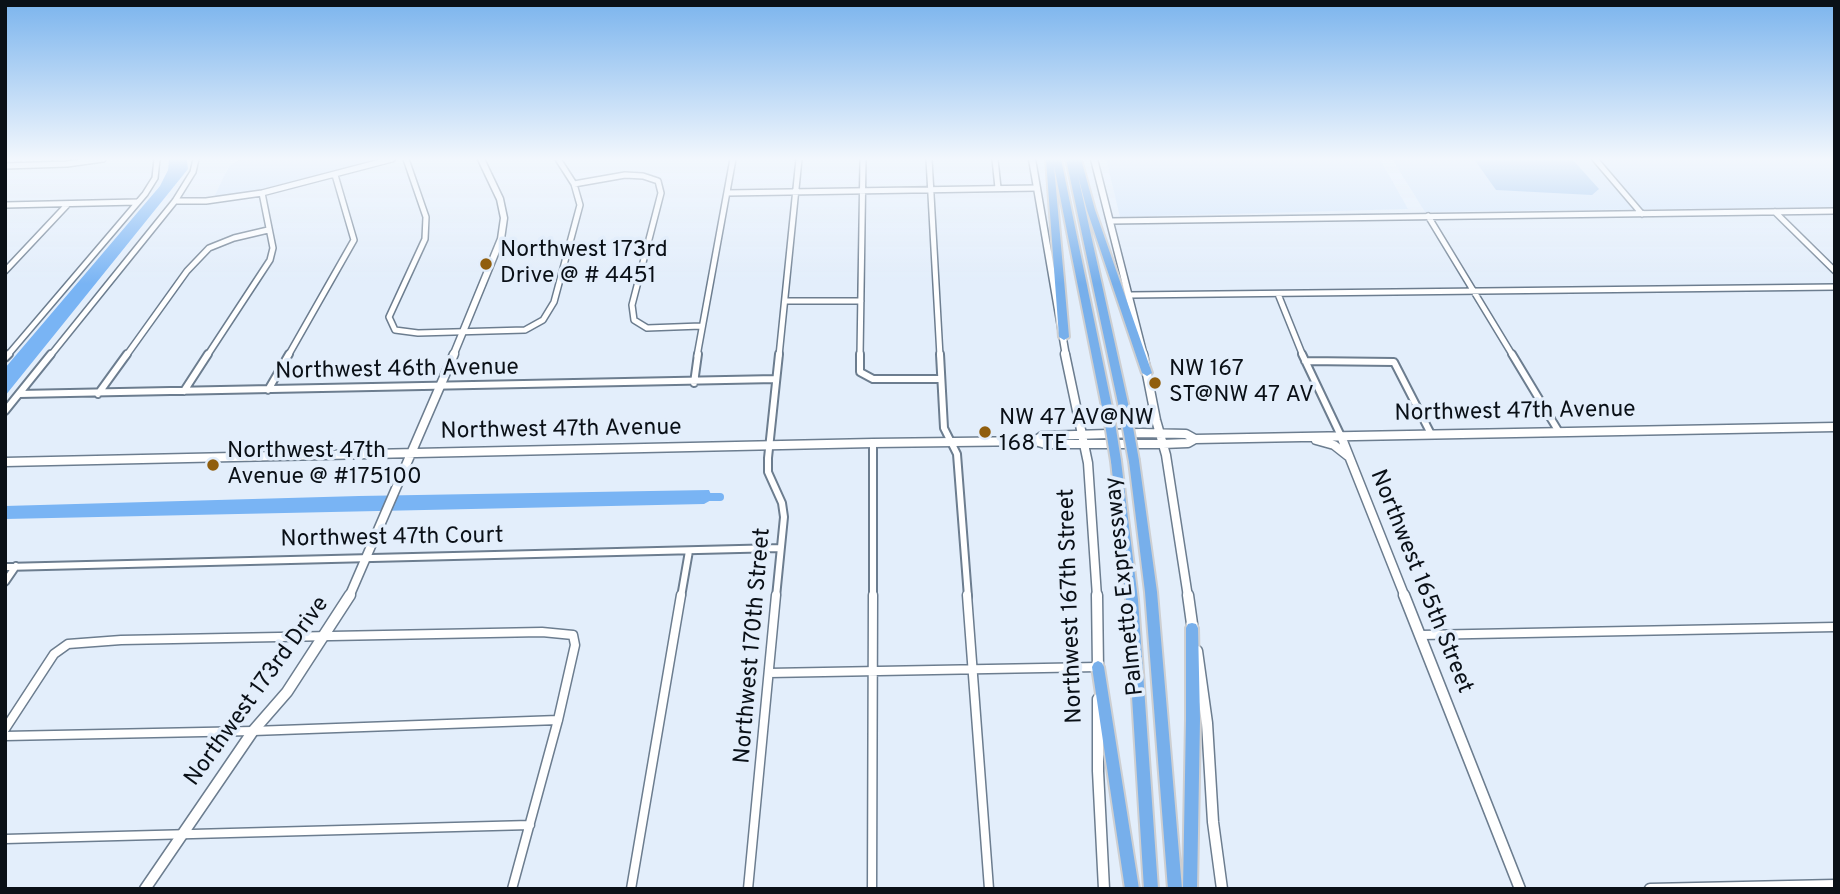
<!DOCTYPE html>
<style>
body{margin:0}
#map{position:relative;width:1840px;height:894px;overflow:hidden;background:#e3eefb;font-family:Overpass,sans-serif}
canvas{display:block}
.frame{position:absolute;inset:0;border:7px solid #0a1017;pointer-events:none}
</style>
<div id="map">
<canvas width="1840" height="894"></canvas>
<div class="frame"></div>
</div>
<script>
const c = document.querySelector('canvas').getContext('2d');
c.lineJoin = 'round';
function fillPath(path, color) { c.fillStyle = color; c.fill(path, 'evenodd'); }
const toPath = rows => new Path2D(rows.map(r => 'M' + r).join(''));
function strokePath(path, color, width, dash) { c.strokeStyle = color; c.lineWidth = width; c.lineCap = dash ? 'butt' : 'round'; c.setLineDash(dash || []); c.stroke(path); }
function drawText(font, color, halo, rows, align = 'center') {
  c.font = font + ' Overpass,sans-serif'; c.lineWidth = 7; c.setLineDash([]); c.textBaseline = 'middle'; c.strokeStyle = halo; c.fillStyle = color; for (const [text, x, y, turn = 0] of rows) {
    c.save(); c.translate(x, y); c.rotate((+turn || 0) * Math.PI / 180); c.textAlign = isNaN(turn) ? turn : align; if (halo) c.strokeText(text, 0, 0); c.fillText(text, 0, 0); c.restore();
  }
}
const built = toPath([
 [241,159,380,159,259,190,214,197,229,166],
 [1106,159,1380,159,1408,209,1120,217],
 [1392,159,1835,159,1835,207,1425,212]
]);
const green = toPath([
 [1474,159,1572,159,1599,189,1592,195,1496,190]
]);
const water = toPath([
 [169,159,187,159,188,169,5,396,5,368,160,186,168,170],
 [709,490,713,499,704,504,5,519,5,506,359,496]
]);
const canal = toPath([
 [704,497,720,497]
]);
const streetFar2 = toPath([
 [406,159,426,217,425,239,389,317,395,330,418,333,525,330,543,320,554,302,580,205,574,184,558,159],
 [929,159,940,356],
 [995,159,998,188],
 [1595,159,1642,214],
 [5,166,67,164,103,159],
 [574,184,625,175,643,176,658,181,661,193,632,305,634,320,647,328,701,326],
 [727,193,1037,188],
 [175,201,206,201,262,193,392,159],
 [5,205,137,202],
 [1775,212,1835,271],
 [1428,216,1513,356],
 [1110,221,1835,211],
 [5,271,68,204],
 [1278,294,1303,356],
 [1130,295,1835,287],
 [785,301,861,301],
 [7,356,145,194,155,178,157,159],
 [50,356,175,201,193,172,196,159],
 [126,356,187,271,209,248,234,238,268,230],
 [207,356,270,260,273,248,262,193],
 [288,356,354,240,335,175],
 [697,356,733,159],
 [779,356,799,159],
 [860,356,863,159]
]);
const streetFar1 = toPath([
 [860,354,860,372,873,379,941,379],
 [940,354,944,428,957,454,968,597],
 [1302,354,1341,436],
 [1512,354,1559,432],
 [5,358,9,354],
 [1305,361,1394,362,1431,434],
 [694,383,698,354],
 [268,390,289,354],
 [184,391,208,354],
 [19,394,776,379],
 [98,394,127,354],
 [5,411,51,354],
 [5,567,780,548],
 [5,582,16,566],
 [681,597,689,551],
 [776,597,784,517,782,503,768,472,768,458,779,354],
 [873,597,873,443]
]);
const street = toPath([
 [967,595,989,889],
 [1421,635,1835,627],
 [769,673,1098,667],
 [5,729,54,654,68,644,121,640,542,632,573,635,575,645,558,720,512,889],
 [5,736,253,731,558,720],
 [5,839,530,825],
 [631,889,681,595],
 [748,889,776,595],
 [872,889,873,595]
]);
const secondaryFar2 = toPath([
 [1032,159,1066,356],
 [1094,159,1144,356],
 [453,356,501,239,504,218,500,199,481,159]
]);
const secondaryFar1 = toPath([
 [1065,354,1088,463,1097,597],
 [1143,354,1156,420,1166,455,1188,597],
 [1341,436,1405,597],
 [1316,440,1334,445,1348,456],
 [1035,441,1042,436,1141,433,1186,434,1195,439],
 [5,462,873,443,1035,441,1045,444,1163,444,1188,443,1195,439,1835,427],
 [349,597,454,354]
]);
const secondary = toPath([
 [1097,595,1098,669],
 [1188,595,1193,631],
 [1404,595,1520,889],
 [1197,651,1207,723,1213,822,1222,889],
 [1098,699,1098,771,1104,889],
 [145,889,253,731,287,692,350,595],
 [1650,889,1835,885]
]);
const highway = toPath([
 [1046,159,1061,159,1114,417,1109,421,1104,417,1054,166,1069,337,1064,340,1059,337,1046,159],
 [1066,159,1081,159,1095,210,1152,373,1147,376,1142,373,1087,210,1078,176,1131,417,1126,421,1121,417,1066,159],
 [1116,457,1120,458,1121,461,1138,600,1158,889,1144,889,1126,600,1111,461,1112,458,1116,457],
 [1134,457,1138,458,1139,461,1157,592,1182,889,1168,889,1145,592,1129,461,1130,458,1134,457],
 [1192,623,1196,624,1198,628,1200,719,1197,889,1183,889,1186,719,1186,628,1188,624,1192,623],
 [1098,661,1102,663,1104,667,1139,889,1125,889,1092,667,1094,663,1098,661]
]);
const highwayBridge = toPath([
 [1109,417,1116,461],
 [1126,417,1134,461]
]);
const markers = [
 [486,264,7,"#905e0d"],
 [1155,383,7,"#905e0d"],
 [985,432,7,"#905e0d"],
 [213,465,7,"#905e0d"]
];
const poiNames = [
 ["Northwest 173rd",500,251],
 ["Drive @ # 4451",500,277],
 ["NW 167",1169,370],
 ["ST@NW 47 AV",1169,396],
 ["NW 47 AV@NW",999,419],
 ["168 TE",999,445],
 ["Northwest 47th",227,452],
 ["Avenue @ #175100",227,478]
];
const streetNames = [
 ["Northwest 46th Avenue",397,371,-1],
 ["Northwest 47th Avenue",1515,413,-1],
 ["Northwest 47th Avenue",561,431,-1],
 ["Northwest 47th Court",392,539,-1],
 ["Northwest 165th Street",1420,582,68],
 ["Palmetto Expressway",1126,586,-96],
 ["Northwest 167th Street",1072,606,-92],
 ["Northwest 170th Street",754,646,-85],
 ["Northwest 173rd Drive",258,692,-54]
];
fillPath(built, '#d3e6fc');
fillPath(green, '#9ac3f0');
fillPath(water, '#79b4f4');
strokePath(canal, '#79b4f4', 8);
strokePath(streetFar2, '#6c7d8f', 8);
strokePath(streetFar1, '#6c7d8f', 10);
strokePath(street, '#6c7d8f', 11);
strokePath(secondaryFar2, '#6c7d8f', 9);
strokePath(secondaryFar1, '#6c7d8f', 11);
strokePath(secondary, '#6c7d8f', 13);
strokePath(highway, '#cecfd1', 4);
strokePath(streetFar2, '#fff', 5);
strokePath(streetFar1, '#fff', 6);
strokePath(street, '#fff', 8);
strokePath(secondaryFar2, '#fff', 6);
strokePath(secondaryFar1, '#fff', 8);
strokePath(secondary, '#fff', 10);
fillPath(highway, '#77afeb');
strokePath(highwayBridge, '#cecfd1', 14, []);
strokePath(highwayBridge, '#77afeb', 10);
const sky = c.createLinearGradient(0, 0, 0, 284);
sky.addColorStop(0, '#7bb4ed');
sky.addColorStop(0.56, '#f2f7fd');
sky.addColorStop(1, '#f2f7fd00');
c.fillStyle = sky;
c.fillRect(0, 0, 1840, 284);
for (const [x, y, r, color] of markers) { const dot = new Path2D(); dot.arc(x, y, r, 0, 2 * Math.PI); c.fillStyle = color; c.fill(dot); strokePath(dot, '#e3eefb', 2.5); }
drawText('23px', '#0a1017', '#e3eefb', poiNames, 'left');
drawText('23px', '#0a1017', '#e3eefb', streetNames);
</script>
